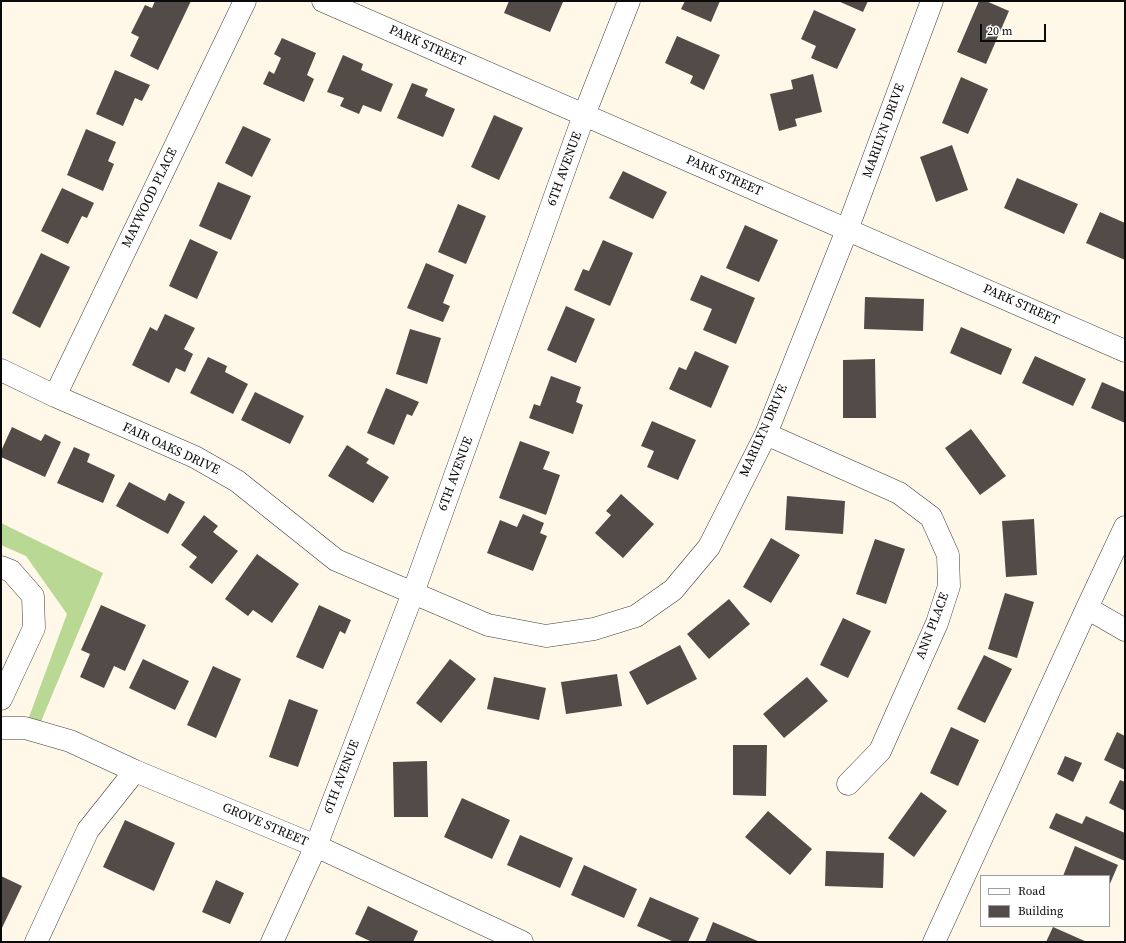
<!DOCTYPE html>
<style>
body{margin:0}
#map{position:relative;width:1126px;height:943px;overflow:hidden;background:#fff8e8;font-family:"Source Serif 4",serif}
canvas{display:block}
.frame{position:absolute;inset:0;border:2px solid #0a0a0a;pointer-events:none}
.legend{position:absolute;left:980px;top:875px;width:130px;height:52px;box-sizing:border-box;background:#fff;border:1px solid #9d9d9d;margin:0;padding:5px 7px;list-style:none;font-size:12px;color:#0a0a0a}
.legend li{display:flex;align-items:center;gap:8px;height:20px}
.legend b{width:20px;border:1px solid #9d9d9d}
.scale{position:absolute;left:980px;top:24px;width:66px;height:18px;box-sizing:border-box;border:2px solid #0a0a0a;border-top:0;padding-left:5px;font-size:12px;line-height:14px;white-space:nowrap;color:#0a0a0a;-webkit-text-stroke:3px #fff;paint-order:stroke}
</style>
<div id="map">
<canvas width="1126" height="943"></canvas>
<div class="frame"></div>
<ul class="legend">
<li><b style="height:5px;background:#fff"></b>Road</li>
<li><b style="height:11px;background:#534b47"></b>Building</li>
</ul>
<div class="scale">20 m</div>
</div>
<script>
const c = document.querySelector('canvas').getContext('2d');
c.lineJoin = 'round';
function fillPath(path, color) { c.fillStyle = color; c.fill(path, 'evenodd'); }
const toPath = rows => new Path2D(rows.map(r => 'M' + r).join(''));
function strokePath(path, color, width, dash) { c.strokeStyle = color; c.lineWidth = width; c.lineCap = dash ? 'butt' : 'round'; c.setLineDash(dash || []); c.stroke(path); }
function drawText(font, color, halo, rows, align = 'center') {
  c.font = font + ' "Source Serif 4",serif'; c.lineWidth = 4; c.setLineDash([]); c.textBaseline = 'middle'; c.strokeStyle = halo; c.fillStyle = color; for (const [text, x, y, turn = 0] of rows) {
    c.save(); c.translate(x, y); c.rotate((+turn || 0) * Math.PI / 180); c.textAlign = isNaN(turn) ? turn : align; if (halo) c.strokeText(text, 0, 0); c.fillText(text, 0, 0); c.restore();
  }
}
const forest = toPath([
 [1,523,103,573,37,731,25,728,67,614,26,556,1,545]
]);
const building = toPath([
 [155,1,191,1,158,70,130,56,139,37,131,33,145,5,152,8],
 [509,1,560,1,563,2,550,32,504,13],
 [685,1,720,1,711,22,681,9],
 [838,1,868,1,863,12],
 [979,1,986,1,1009,11,986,64,957,52],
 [814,10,856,29,837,69,811,58,816,46,801,39],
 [677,36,720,55,704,90,690,83,693,76,665,63],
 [282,38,316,53,307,75,314,79,304,102,263,84,269,71,274,74,281,58,274,54],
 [343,55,363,64,361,70,393,84,381,112,363,105,359,114,340,106,344,98,327,92],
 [115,70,150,85,142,101,135,98,123,126,96,114],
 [813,74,822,112,795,119,797,126,779,131,770,94,793,89,791,80],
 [961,77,988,89,968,134,942,123],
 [412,83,428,89,425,96,455,109,443,137,397,118],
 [494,115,523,128,499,180,471,167],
 [243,126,271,139,252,177,225,163],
 [86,129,116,142,108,161,114,164,103,191,67,175],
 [952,145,968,190,936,202,920,157],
 [623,171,667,192,653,219,609,198],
 [1017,178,1078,204,1064,234,1004,208],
 [218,182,251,196,231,240,199,226],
 [62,188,94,203,87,218,82,216,68,244,41,231],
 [458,204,486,216,466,264,438,252],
 [1100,212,1125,223,1125,260,1086,243],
 [745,225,778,240,759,282,726,268],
 [190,239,218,252,197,299,169,286],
 [603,240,633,253,610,306,574,290,583,269,589,271],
 [41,253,70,267,40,328,12,313],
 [426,263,454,275,443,303,450,306,443,322,407,308],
 [701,275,755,298,736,344,703,330,712,309,690,300],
 [865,297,924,299,923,331,864,329],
 [566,306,595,319,576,363,547,350],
 [165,314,195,328,184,349,193,354,185,372,176,368,169,383,132,365,150,327,157,331],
 [961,327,1012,349,1001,375,950,353],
 [410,329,441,338,427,384,396,374],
 [695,351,729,366,711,408,669,389,679,367,686,370],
 [1035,356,1086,379,1073,406,1022,383],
 [208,357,227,366,225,372,248,384,233,414,190,393],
 [875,359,876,418,843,418,843,360],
 [551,376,581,387,576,402,583,405,573,434,529,418,534,404,540,406],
 [1102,382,1125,392,1125,423,1091,408],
 [386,388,419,402,412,416,407,414,394,445,367,433],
 [255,392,304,416,290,444,241,420],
 [652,421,696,440,678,480,647,467,654,451,641,446],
 [12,427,41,441,45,434,61,442,45,477,1,457,1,451],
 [971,429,1006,476,980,495,945,448],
 [520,441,550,452,543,469,560,475,546,515,499,498],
 [347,445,369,459,366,463,389,477,373,503,328,476],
 [74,447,90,454,87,462,115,475,103,503,57,483],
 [129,482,165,501,169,493,185,502,168,534,116,506],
 [621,494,654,524,623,558,595,533,611,515,606,511],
 [787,496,845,501,843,534,785,530],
 [523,514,544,523,540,533,547,536,533,571,487,553,500,520,517,527],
 [204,515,218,526,213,532,238,551,212,584,189,567,197,557,181,545],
 [1034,519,1037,575,1006,577,1002,521],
 [771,538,800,555,771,603,743,587],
 [875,539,905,549,886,604,856,594],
 [257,554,299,584,272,623,253,610,248,616,225,599],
 [1005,593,1034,602,1017,658,988,649],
 [729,599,750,624,709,659,687,634],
 [101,605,146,625,125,671,114,666,104,688,80,677,90,654,81,650],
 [319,605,351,620,345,634,340,631,323,669,296,657],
 [843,618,871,631,848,678,820,665],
 [680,645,697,679,647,705,629,672],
 [984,655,1012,669,985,723,957,709],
 [143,659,189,681,175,710,129,688],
 [450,659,476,679,441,723,416,703],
 [213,666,241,679,216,738,187,725],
 [617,674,622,706,566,714,561,682],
 [494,677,546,688,539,720,487,709],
 [807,677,828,701,784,738,763,714],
 [289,699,318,710,298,767,269,757],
 [951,727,979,740,958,786,930,773],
 [1117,732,1125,736,1125,770,1104,760],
 [733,745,767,745,766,796,733,795],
 [1065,756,1082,763,1073,782,1057,774],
 [427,761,428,817,394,817,393,762],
 [1120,780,1125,782,1125,811,1109,803],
 [921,792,947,811,914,857,888,838],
 [462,798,510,820,492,859,444,837],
 [768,811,812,849,790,875,745,837],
 [1056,813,1082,824,1086,816,1125,833,1125,861,1049,828],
 [125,820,175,843,154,891,103,867],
 [520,835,573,858,560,888,507,865],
 [1075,846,1118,865,1109,886,1109,876,1063,876],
 [826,851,884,853,883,888,825,886],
 [584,865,637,889,624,918,571,895],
 [1,876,22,886,1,930],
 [216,880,244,893,230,924,202,912],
 [650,897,699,918,688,942,674,942,637,926],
 [368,906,418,931,413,942,372,942,355,934],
 [713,922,760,942,705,942],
 [1053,927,1087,942,1046,942]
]);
const minor = toPath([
 [323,1,1125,351],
 [1,370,55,396,195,457,237,481,336,560,488,625,546,636,594,629,636,616,673,590,709,547,766,434,847,230,932,1],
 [55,396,245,1],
 [766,434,899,493,931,517,948,555,949,586,937,623,880,751,848,784],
 [1,567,11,571,33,596,34,628,1,699],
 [1087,608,1125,630],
 [1,728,25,728,70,741,135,771,316,846,522,942],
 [36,942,88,830,135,771],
 [272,942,316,846,413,593,584,115,629,1],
 [934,942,1087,608,1125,527]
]);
const streetNames = [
 ["PARK STREET",427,46,24],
 ["MARILYN DRIVE",884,131,-70],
 ["6TH AVENUE",565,169,-70],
 ["PARK STREET",724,176,24],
 ["MAYWOOD PLACE",150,198,-64],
 ["PARK STREET",1021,305,24],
 ["MARILYN DRIVE",764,431,-66],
 ["FAIR OAKS DRIVE",171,449,25],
 ["6TH AVENUE",456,474,-70],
 ["ANN PLACE",933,626,-69],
 ["6TH AVENUE",342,777,-69],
 ["GROVE STREET",265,825,23]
];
fillPath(forest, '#b8d893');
fillPath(building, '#534b47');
strokePath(minor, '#3d3d3d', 23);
strokePath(minor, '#fff', 22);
drawText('13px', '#0a0a0a', '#fff', streetNames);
</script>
